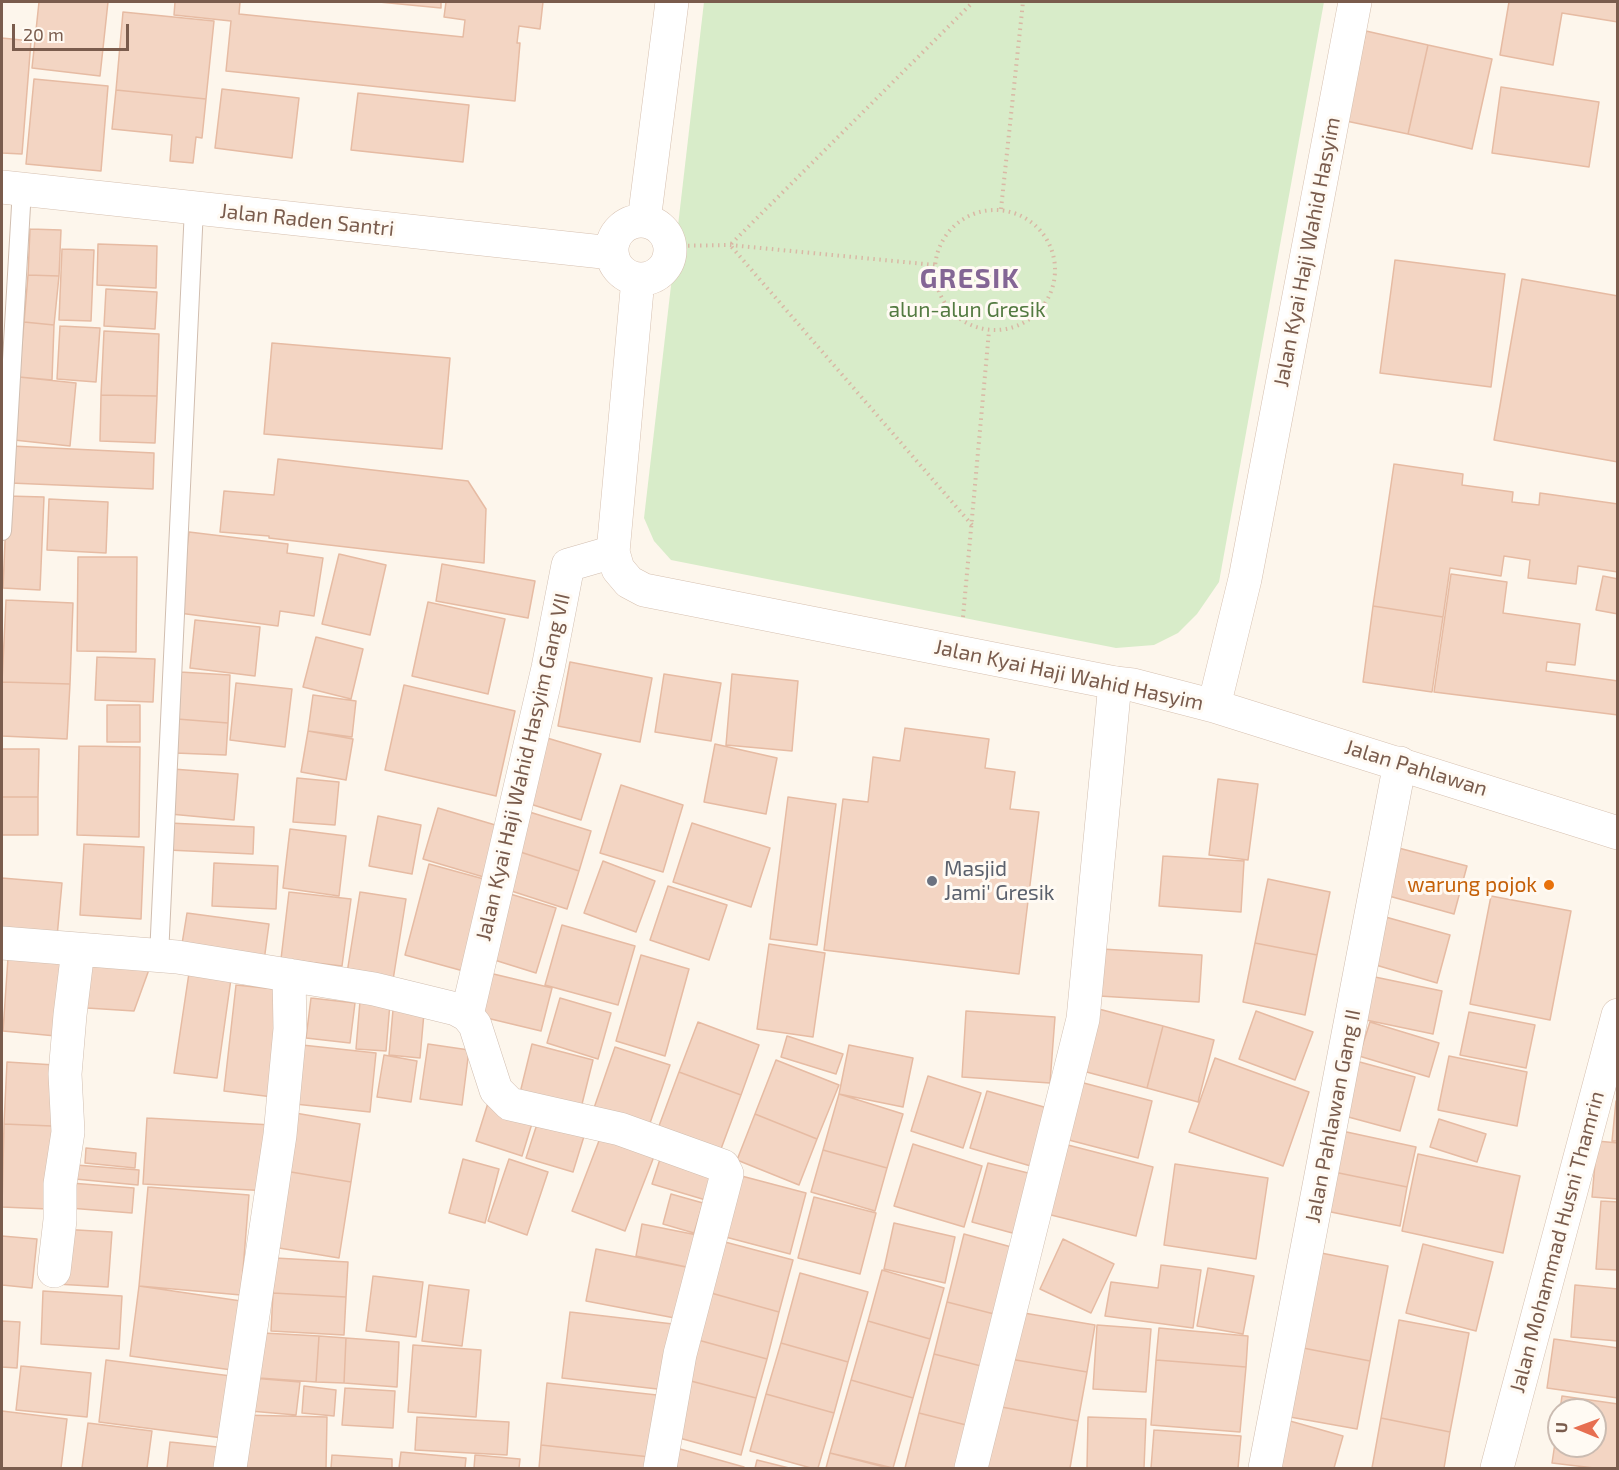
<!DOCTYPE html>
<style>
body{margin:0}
#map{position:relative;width:1619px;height:1470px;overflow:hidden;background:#fdf6ec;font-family:"Exo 2",sans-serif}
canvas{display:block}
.frame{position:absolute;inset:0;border:3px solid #7a5c4d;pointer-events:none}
.north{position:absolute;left:1547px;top:1398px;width:60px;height:60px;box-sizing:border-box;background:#fffaf3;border:2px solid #cabbb1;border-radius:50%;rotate:271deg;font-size:16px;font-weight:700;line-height:24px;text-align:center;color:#7a5c4d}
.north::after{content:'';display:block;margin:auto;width:21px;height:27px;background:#e76f51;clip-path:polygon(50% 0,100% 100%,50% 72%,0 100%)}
.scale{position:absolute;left:12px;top:24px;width:117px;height:27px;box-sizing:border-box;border:3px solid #7a5c4d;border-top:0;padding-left:8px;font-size:18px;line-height:21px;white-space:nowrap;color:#7a5c4d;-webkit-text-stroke:4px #fffaf3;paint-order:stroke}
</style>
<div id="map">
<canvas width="1619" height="1470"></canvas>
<div class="frame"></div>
<div class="north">U</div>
<div class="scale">20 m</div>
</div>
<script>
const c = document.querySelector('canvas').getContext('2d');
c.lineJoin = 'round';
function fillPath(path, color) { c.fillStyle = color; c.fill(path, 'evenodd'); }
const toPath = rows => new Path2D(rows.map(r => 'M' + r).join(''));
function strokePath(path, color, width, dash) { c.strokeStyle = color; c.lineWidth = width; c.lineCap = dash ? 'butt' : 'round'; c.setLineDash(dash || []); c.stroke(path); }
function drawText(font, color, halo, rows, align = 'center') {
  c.font = font + ' "Exo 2",sans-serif'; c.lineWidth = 6; c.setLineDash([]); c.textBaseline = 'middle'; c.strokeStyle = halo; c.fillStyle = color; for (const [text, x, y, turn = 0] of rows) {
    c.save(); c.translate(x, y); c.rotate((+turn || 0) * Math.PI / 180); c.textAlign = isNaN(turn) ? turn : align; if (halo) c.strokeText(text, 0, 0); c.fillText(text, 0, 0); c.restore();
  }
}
const green = toPath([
 [704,2,1324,2,1219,582,1197,614,1178,633,1154,645,1116,648,671,560,654,541,644,518]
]);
const building = toPath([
 [39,2,108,2,100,76,32,68,39,2],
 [175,2,240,2,239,14,463,37,465,20,444,17,446,2,543,2,540,29,519,26,517,43,520,43,515,101,226,71,231,21,174,15,175,2],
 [379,2,441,2,441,8,379,2],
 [1509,2,1618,2,1618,22,1562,13,1553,65,1500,55,1509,2],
 [123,12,214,21,206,99,116,90,123,12],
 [1366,31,1428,45,1408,134,1346,121,1366,31],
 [2,38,31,41,22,154,2,153,2,38],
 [1428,45,1492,59,1472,149,1408,134,1428,45],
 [34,79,108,86,101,171,26,164,34,79],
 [1501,87,1599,102,1589,167,1492,153,1501,87],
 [222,89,299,98,292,158,215,148,222,89],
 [116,90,206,99,202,138,196,137,193,163,170,161,172,135,112,129,116,90],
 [358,93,469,105,463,162,351,150,358,93],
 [30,229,61,230,59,276,28,275,30,229],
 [98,244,157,246,156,288,97,285,98,244],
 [62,249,94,250,91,321,59,320,62,249],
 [1395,260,1505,274,1491,387,1380,373,1395,260],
 [28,275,59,276,54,325,24,322,28,275],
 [1522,279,1618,296,1618,462,1494,440,1522,279],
 [106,289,157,292,155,329,104,326,106,289],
 [24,322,54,325,52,380,19,377,24,322],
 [60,326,100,328,96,382,57,379,60,326],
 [104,331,159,334,157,396,101,395,104,331],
 [272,343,450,358,442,449,264,434,272,343],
 [19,377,76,383,70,446,14,440,19,377],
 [101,395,157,396,155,443,100,441,101,395],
 [11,446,154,453,153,489,10,483,11,446],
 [278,459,468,481,486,509,484,563,269,538,269,536,220,532,224,491,274,495,278,459],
 [1394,464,1463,474,1462,485,1513,492,1512,502,1539,505,1540,493,1618,504,1618,572,1578,566,1576,584,1528,578,1530,560,1504,556,1501,576,1450,568,1443,617,1373,606,1394,464],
 [7,496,44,497,40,590,3,588,7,496],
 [49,499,108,502,106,553,47,550,49,499],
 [189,532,288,544,287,553,323,558,314,616,280,611,278,626,179,613,189,532],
 [339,554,386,565,370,635,322,624,339,554],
 [78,557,137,557,136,652,77,651,78,557],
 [442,564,535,581,528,618,436,601,442,564],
 [1451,574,1507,582,1503,613,1580,624,1575,665,1547,662,1546,671,1618,681,1618,715,1434,692,1451,574],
 [1603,576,1618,579,1618,614,1596,610,1603,576],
 [6,600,73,603,70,684,2,682,6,600],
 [428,602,505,619,488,694,412,676,428,602],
 [1373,606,1443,617,1432,692,1363,682,1373,606],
 [195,620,260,627,255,676,190,668,195,620],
 [316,637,363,649,351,699,303,687,316,637],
 [97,657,155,659,153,702,95,700,97,657],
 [570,662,652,678,640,742,558,726,570,662],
 [180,672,230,675,228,723,177,719,180,672],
 [664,674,721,683,711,741,655,732,664,674],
 [732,674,798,681,792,751,726,745,732,674],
 [2,682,70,684,67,739,2,736,2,682],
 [236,683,292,689,285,747,230,740,236,683],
 [404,685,515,711,496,796,385,770,404,685],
 [313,695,356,701,352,737,308,731,313,695],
 [107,705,140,705,140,742,107,742,107,705],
 [177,719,228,723,226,755,175,753,177,719],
 [905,728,989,739,985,768,1015,772,1010,809,1039,812,1019,974,824,950,843,799,868,802,873,757,900,761,905,728],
 [308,731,353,739,346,780,301,772,308,731],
 [547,738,601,754,581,820,527,803,547,738],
 [715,744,777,758,766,814,704,802,715,744],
 [79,746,140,747,139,837,77,835,79,746],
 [2,749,39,749,38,797,2,797,2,749],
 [173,769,238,774,234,820,170,814,173,769],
 [297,778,339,782,335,825,293,822,297,778],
 [1218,779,1258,784,1248,860,1209,855,1218,779],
 [621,785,683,805,663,872,600,853,621,785],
 [2,797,38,797,38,835,2,835,2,797],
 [788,797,836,804,817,945,770,939,788,797],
 [438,808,502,827,487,878,423,859,438,808],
 [523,810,591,831,579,871,511,849,523,810],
 [378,816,421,825,412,874,369,866,378,816],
 [169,823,254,827,253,854,168,850,169,823],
 [692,823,770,848,751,907,673,882,692,823],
 [290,829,346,836,339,896,283,888,290,829],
 [84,844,144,847,141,919,80,915,84,844],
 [1391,846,1467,866,1454,914,1378,893,1391,846],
 [511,849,579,871,567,909,499,887,511,849],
 [1163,856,1244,861,1241,912,1159,906,1163,856],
 [603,861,655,881,636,932,584,913,603,861],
 [214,863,278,866,276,909,212,906,214,863],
 [429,864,491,881,467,972,405,955,429,864],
 [2,878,62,883,57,937,2,932,2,878],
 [1268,879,1330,892,1317,955,1255,943,1268,879],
 [668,886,727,905,709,960,650,940,668,886],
 [289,892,351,899,342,966,281,959,289,892],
 [360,892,406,899,393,980,347,973,360,892],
 [507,893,556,908,536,973,488,958,507,893],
 [1491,896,1571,911,1550,1020,1470,1004,1491,896],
 [187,913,269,924,264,961,181,950,187,913],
 [1382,916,1450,935,1437,983,1369,963,1382,916],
 [562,925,635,946,618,1005,545,985,562,925],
 [1255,943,1317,955,1305,1015,1243,1002,1255,943],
 [769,944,825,953,813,1037,757,1029,769,944],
 [1102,949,1202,955,1199,1002,1099,996,1102,949],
 [641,955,689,969,665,1056,616,1041,641,955],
 [8,958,63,963,56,1036,3,1031,8,958],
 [90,962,151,964,134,1011,87,1008,90,962],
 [481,971,552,988,541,1031,470,1014,481,971],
 [189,973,231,979,217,1078,174,1073,189,973],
 [1375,977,1442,991,1433,1034,1366,1020,1375,977],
 [236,985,284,990,273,1097,224,1091,236,985],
 [311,998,355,1003,350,1043,306,1038,311,998],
 [560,998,611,1013,598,1059,547,1043,560,998],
 [360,1001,390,1003,386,1051,356,1049,360,1001],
 [1095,1008,1163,1026,1147,1088,1079,1070,1095,1008],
 [393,1010,424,1013,420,1058,389,1055,393,1010],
 [966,1011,1055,1017,1050,1083,962,1077,966,1011],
 [1256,1011,1313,1032,1295,1080,1239,1059,1256,1011],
 [1469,1012,1535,1025,1526,1068,1460,1055,1469,1012],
 [698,1022,759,1045,741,1095,679,1072,698,1022],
 [1370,1022,1439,1043,1429,1077,1359,1056,1370,1022],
 [1163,1026,1214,1040,1198,1102,1147,1088,1163,1026],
 [787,1036,843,1054,836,1074,781,1057,787,1036],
 [428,1044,469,1050,462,1105,420,1099,428,1044],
 [532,1044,593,1060,580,1112,519,1097,532,1044],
 [302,1045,376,1053,370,1112,295,1104,302,1045],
 [849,1045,913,1058,903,1107,839,1094,849,1045],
 [615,1047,670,1065,649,1126,594,1108,615,1047],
 [384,1055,417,1061,411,1102,377,1097,384,1055],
 [1449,1056,1527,1072,1517,1126,1438,1110,1449,1056],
 [1215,1058,1309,1092,1283,1166,1189,1132,1215,1058],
 [776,1060,839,1085,817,1139,755,1114,776,1060],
 [1356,1061,1415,1077,1400,1131,1341,1115,1356,1061],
 [7,1062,55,1065,52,1126,4,1124,7,1062],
 [679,1072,741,1095,718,1157,656,1134,679,1072],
 [928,1076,981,1093,963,1148,911,1131,928,1076],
 [1080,1082,1152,1101,1138,1158,1065,1139,1080,1082],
 [987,1091,1051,1109,1034,1167,970,1148,987,1091],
 [839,1094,903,1114,887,1168,823,1150,839,1094],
 [1616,1101,1618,1101,1618,1141,1612,1141,1616,1101],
 [488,1103,534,1117,522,1156,476,1141,488,1103],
 [295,1113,360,1124,351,1182,285,1171,295,1113],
 [755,1114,817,1139,799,1185,737,1160,755,1114],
 [147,1118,272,1125,269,1191,143,1184,147,1118],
 [539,1118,585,1133,573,1172,526,1158,539,1118],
 [1439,1119,1486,1134,1477,1162,1430,1147,1439,1119],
 [4,1124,52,1126,48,1209,2,1207,4,1124],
 [1342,1131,1416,1147,1407,1187,1334,1172,1342,1131],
 [602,1133,655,1154,625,1231,572,1211,602,1133],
 [1597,1141,1618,1143,1618,1199,1592,1197,1597,1141],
 [913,1144,982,1166,964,1227,894,1206,913,1144],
 [1064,1144,1153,1167,1136,1236,1047,1214,1064,1144],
 [86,1148,136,1153,135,1168,85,1163,86,1148],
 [823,1150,887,1168,875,1211,811,1192,823,1150],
 [662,1153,719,1169,709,1201,652,1184,662,1153],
 [1418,1154,1520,1176,1503,1253,1402,1231,1418,1154],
 [463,1159,499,1169,485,1223,449,1213,463,1159],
 [509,1159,548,1172,527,1235,488,1221,509,1159],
 [988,1163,1032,1174,1016,1234,972,1222,988,1163],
 [1175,1164,1268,1178,1256,1259,1164,1245,1175,1164],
 [76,1165,139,1170,138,1185,75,1179,76,1165],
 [285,1171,351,1182,339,1258,273,1247,285,1171],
 [1334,1172,1407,1187,1400,1226,1326,1211,1334,1172],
 [734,1174,806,1193,790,1254,718,1235,734,1174],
 [71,1183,134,1188,132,1213,69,1208,71,1183],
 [148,1187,249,1195,241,1295,139,1286,148,1187],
 [671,1194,703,1203,694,1233,663,1224,671,1194],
 [814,1197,876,1213,860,1274,798,1258,814,1197],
 [1601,1201,1618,1202,1618,1270,1596,1269,1601,1201],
 [894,1223,955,1237,945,1283,884,1269,894,1223],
 [642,1224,697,1235,691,1268,636,1256,642,1224],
 [60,1229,112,1232,108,1287,56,1284,60,1229],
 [964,1234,1015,1248,998,1315,947,1302,964,1234],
 [2,1236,37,1239,32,1288,2,1285,2,1236],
 [1063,1239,1114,1264,1091,1313,1040,1289,1063,1239],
 [725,1242,793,1260,779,1312,711,1293,725,1242],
 [1423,1244,1493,1262,1476,1331,1406,1313,1423,1244],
 [596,1249,691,1268,680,1319,586,1301,596,1249],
 [1321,1253,1388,1266,1370,1361,1303,1348,1321,1253],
 [275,1258,348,1262,346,1297,273,1293,275,1258],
 [1161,1265,1201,1270,1193,1328,1105,1316,1111,1282,1158,1288,1161,1265],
 [1208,1268,1254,1276,1243,1334,1197,1326,1208,1268],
 [882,1270,944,1288,930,1339,868,1321,882,1270],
 [800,1273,868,1292,848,1362,781,1343,800,1273],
 [373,1276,423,1282,416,1337,366,1331,373,1276],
 [429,1285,469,1290,462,1346,422,1341,429,1285],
 [1575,1285,1618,1289,1618,1341,1571,1337,1575,1285],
 [139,1286,241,1301,232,1370,130,1356,139,1286],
 [43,1291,122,1296,119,1349,41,1344,43,1291],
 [273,1293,346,1297,344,1335,271,1331,273,1293],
 [711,1293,779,1312,767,1359,698,1340,711,1293],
 [947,1302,998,1315,985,1367,934,1354,947,1302],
 [1012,1311,1095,1325,1087,1372,1004,1358,1012,1311],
 [570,1312,673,1324,666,1390,562,1378,570,1312],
 [1399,1320,1469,1333,1450,1432,1381,1418,1399,1320],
 [2,1321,20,1322,17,1368,2,1367,2,1321],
 [868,1321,930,1339,913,1398,851,1380,868,1321],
 [1097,1325,1151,1329,1146,1392,1093,1389,1097,1325],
 [1159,1328,1248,1336,1246,1367,1156,1360,1159,1328],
 [263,1333,319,1336,316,1382,259,1378,263,1333],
 [319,1336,346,1338,344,1383,316,1382,319,1336],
 [346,1338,399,1342,397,1387,344,1383,346,1338],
 [1554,1339,1618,1348,1618,1398,1547,1388,1554,1339],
 [698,1340,767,1359,756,1398,687,1380,698,1340],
 [781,1343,848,1362,834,1413,766,1394,781,1343],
 [413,1345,481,1350,476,1417,408,1412,413,1345],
 [1303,1348,1370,1361,1357,1429,1290,1417,1303,1348],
 [934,1354,985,1367,970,1426,919,1413,934,1354],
 [1004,1358,1087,1372,1078,1421,996,1406,1004,1358],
 [106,1360,231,1376,223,1438,99,1422,106,1360],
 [1156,1360,1246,1367,1240,1432,1151,1425,1156,1360],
 [21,1366,91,1373,87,1417,16,1410,21,1366],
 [252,1378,300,1382,296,1415,250,1411,252,1378],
 [687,1380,756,1398,741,1455,672,1436,687,1380],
 [851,1380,913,1398,893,1468,830,1453,851,1380],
 [547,1383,657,1395,650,1457,541,1445,547,1383],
 [304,1386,336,1390,334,1416,302,1413,304,1386],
 [345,1388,395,1391,393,1428,342,1425,345,1388],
 [766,1394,834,1413,818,1468,811,1468,750,1451,766,1394],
 [1562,1396,1618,1404,1618,1468,1594,1468,1552,1463,1559,1416,1559,1446,1595,1446,1595,1410,1560,1410,1562,1396],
 [996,1406,1078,1421,1070,1468,985,1468,996,1406],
 [2,1411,67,1419,61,1468,2,1468,2,1411],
 [919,1413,970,1426,959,1468,905,1468,919,1413],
 [241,1415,327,1417,326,1468,240,1468,241,1415],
 [417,1417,509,1422,507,1455,415,1450,417,1417],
 [1088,1417,1146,1419,1144,1468,1087,1468,1088,1417],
 [1381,1418,1450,1432,1444,1468,1372,1468,1381,1418],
 [1290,1421,1343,1436,1334,1468,1277,1468,1290,1421],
 [88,1423,152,1431,147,1468,82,1468,88,1423],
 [1154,1430,1241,1436,1238,1468,1151,1468,1154,1430],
 [170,1442,227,1448,224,1468,167,1468,170,1442],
 [541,1445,650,1457,649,1468,539,1468,541,1445],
 [673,1447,744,1467,744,1468,667,1468,673,1447],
 [401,1452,466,1458,465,1468,399,1468,401,1452],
 [830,1453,888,1468,826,1468,830,1453],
 [332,1455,392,1459,392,1468,331,1468,332,1455],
 [475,1455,520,1459,519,1468,474,1468,475,1455],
 [757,1460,789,1468,755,1468,757,1460]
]);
const path = toPath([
 [1001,209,1023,2],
 '935 270a60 60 0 1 1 120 0a60 60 0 1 1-120 0Z',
 [670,246,730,245,935,265],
 [972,525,730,245,973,2],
 [963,617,989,331]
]);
const lane = toPath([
 [2,531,22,189],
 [159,956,194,208]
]);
const street = toPath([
 [2,943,177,957,374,989,456,1009,467,1015,475,1025,496,1090,510,1104,620,1129,723,1166,727,1174,680,1354,660,1468],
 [467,1015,548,668,568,565,613,552],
 [54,1271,60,1220,60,1184,68,1132,65,1074,70,1015,78,950],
 [230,1468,280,1135,290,1029,289,975],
 [971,1468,1083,1019,1115,683],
 [1265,1468,1400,763]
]);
const secondary = toPath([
 [2,187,612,253],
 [644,221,672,2],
 '612 250a29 29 0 1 1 58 0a29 29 0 1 1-58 0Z',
 [638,279,613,552,618,569,629,582,644,590,1115,683,1133,685,1214,706,1618,833],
 [1214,706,1245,579,1355,2],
 [1497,1468,1618,1015]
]);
const markers = [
 [932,881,6,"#6b7280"],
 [1549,885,6,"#e8710a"]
];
const streetNames = [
 ["Jalan Raden Santri",307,220,6],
 ["Jalan Kyai Haji Wahid Hasyim",1307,252,-79],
 ["Jalan Kyai Haji Wahid Hasyim",1069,675,12],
 ["Jalan Kyai Haji Wahid Hasyim Gang VII",523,767,-77],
 ["Jalan Pahlawan",1416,768,17],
 ["Jalan Pahlawan Gang II",1333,1116,-79],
 ["Jalan Mohammad Husni Thamrin",1557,1242,-75]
];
const parkNames = [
 ["alun-alun Gresik",967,310]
];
const worshipNames = [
 ["Masjid",944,869],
 ["Jami' Gresik",944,893]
];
const foodNames = [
 ["warung pojok",1537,885]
];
const districtNames = [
 ["GRESIK",970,279]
];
fillPath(green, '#d8ecc9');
fillPath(building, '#f3d5c3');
strokePath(building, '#e6bba3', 1.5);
strokePath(lane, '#d1beb0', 20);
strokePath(street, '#d1beb0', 34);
strokePath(secondary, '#d6c0b0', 34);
strokePath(path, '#d9b8a5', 4, [1.5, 4.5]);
strokePath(lane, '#fff', 18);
strokePath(street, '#fff', 33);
strokePath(secondary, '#fff', 33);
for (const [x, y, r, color] of markers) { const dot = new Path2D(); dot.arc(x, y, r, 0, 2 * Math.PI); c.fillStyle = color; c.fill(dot); strokePath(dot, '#fffaf3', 2); }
drawText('21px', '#7a5c4d', '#fffaf3', streetNames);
drawText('21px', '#537a41', '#fffaf3', parkNames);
drawText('21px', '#5b616d', '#fffaf3', worshipNames, 'left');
drawText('21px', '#c56008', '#fffaf3', foodNames, 'right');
c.letterSpacing = '1.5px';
drawText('bold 27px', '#846695', '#fffaf3', districtNames);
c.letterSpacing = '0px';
</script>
